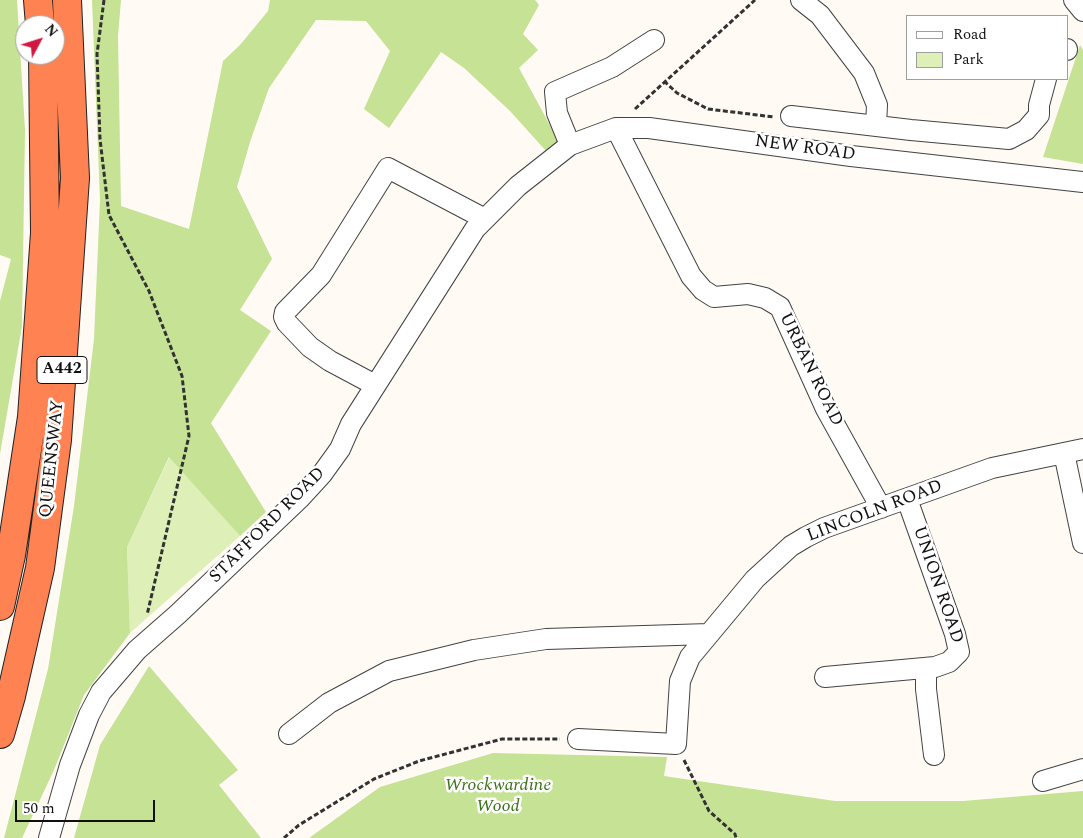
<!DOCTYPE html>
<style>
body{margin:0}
#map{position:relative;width:1083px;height:838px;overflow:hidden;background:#fffbf4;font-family:Spectral,serif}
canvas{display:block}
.legend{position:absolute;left:906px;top:15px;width:162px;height:65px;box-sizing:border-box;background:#fff;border:1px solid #9f9f9f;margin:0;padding:6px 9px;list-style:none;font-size:15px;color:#101010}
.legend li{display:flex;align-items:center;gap:10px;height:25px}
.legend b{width:25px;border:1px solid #9f9f9f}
.north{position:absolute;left:15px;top:15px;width:50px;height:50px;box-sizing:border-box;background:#fff;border:1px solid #9f9f9f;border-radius:50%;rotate:50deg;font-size:14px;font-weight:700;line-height:20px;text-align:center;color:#101010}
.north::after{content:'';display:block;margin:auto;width:18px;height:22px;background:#d21741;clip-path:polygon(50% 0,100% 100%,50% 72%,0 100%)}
.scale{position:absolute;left:15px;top:800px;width:140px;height:22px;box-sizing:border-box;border:2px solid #101010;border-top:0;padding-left:6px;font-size:15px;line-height:18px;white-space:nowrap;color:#101010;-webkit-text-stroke:4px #fff;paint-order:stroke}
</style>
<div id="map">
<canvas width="1083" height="838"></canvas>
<ul class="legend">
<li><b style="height:6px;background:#fff"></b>Road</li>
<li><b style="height:14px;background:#deefb8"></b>Park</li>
</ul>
<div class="north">N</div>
<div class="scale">50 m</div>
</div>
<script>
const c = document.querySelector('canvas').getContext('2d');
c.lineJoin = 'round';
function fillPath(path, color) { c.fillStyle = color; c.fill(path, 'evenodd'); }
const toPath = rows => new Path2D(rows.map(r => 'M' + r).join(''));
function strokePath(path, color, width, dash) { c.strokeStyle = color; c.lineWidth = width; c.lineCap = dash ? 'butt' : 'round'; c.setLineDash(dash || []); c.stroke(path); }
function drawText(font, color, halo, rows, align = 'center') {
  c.font = font + ' Spectral,serif'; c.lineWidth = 5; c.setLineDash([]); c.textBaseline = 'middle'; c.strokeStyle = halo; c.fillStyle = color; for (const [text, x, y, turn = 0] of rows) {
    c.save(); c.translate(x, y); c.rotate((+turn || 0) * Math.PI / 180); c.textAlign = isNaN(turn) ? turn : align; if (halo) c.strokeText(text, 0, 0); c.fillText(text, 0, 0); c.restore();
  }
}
const green = toPath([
 [170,456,240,536,130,633,127,547]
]);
const forest = toPath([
 [0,0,17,0,25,130,22,326,0,454,0,301,11,259,0,255],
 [92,0,121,0,118,36,121,206,189,229,223,61,240,45,268,11,270,0,535,0,539,5,523,34,538,50,519,68,559,142,546,151,510,111,464,68,441,52,389,128,364,109,390,51,366,21,316,20,269,88,250,142,237,187,272,259,240,310,271,331,211,423,266,512,240,536,169,457,127,547,130,633,84,695,54,770,22,838,4,838,48,669,74,506,94,339,100,200],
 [1080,45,1083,50,1083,164,1043,157],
 [149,666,238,770,219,785,261,838,74,838,100,745],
 [493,753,667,757,664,776,835,801,963,801,1083,791,1083,838,309,838,380,787]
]);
const path = toPath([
 [104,0,97,54,100,139,109,215,149,291,182,376,189,436,147,615],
 [664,81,677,93,708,109,774,117],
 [635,109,755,0],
 [684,760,709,811,735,834,736,838],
 [284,838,299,825,374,779,419,761,502,739,560,739]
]);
const minor = toPath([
 [801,0,820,15,864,73,877,105,876,126],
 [1074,0,1083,11],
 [1067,50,1067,49],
 [791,116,911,130,1009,139,1026,130,1039,115,1039,105,1046,79],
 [616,128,691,276,703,290,714,297,748,294,765,298,780,307,826,409,881,508],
 [570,145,557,113,555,92,612,67,654,40],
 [375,385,330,361,310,347,287,323,284,317,285,312,321,275,388,168,485,219],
 [1064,453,1083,543],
 [926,668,926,689,934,755],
 [825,677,935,667,949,662,959,652,955,634,907,499],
 [289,734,329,703,389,671,474,650,546,639,709,634],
 [578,739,676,744,680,681,690,657,755,579,791,546,806,537,824,528,992,468,1083,449],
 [1043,781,1083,769],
 [49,838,70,765,89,715,101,692,137,650,178,614,300,498,322,474,340,449,351,424,475,229,518,186,570,145,616,128,649,128,851,156,1083,182]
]);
const highway = toPath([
 [38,0,40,25],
 [0,606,11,555,32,417,45,233,43,55],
 [0,734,11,696,40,568,57,440,75,178,67,0]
]);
const shields = [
 [62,370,50]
];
const shieldNames = [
 ["A442",62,370]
];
const streetNames = [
 ["NEW ROAD",805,149,8],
 ["URBAN ROAD",810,370,64],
 ["QUEENSWAY",53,459,-84],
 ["LINCOLN ROAD",875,512,-21],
 ["STAFFORD ROAD",268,526,-45],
 ["UNION ROAD",937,585,71]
];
const parkNames = [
 ["Wrockwardine",498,786],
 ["Wood",498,807]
];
fillPath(green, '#deefb8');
fillPath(forest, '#c5e295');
strokePath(minor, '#434343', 22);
strokePath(highway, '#212121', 30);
strokePath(path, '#323232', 3, [5, 2.5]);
strokePath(minor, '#fff', 20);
strokePath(highway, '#ff8252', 28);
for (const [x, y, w] of shields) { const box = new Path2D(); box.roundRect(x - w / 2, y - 13.5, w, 27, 4); c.fillStyle = '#fff'; c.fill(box); strokePath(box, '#101010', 1); }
drawText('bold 16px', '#101010', null, shieldNames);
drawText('18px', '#101010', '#fff', streetNames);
drawText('italic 18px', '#3a7118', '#fff', parkNames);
</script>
